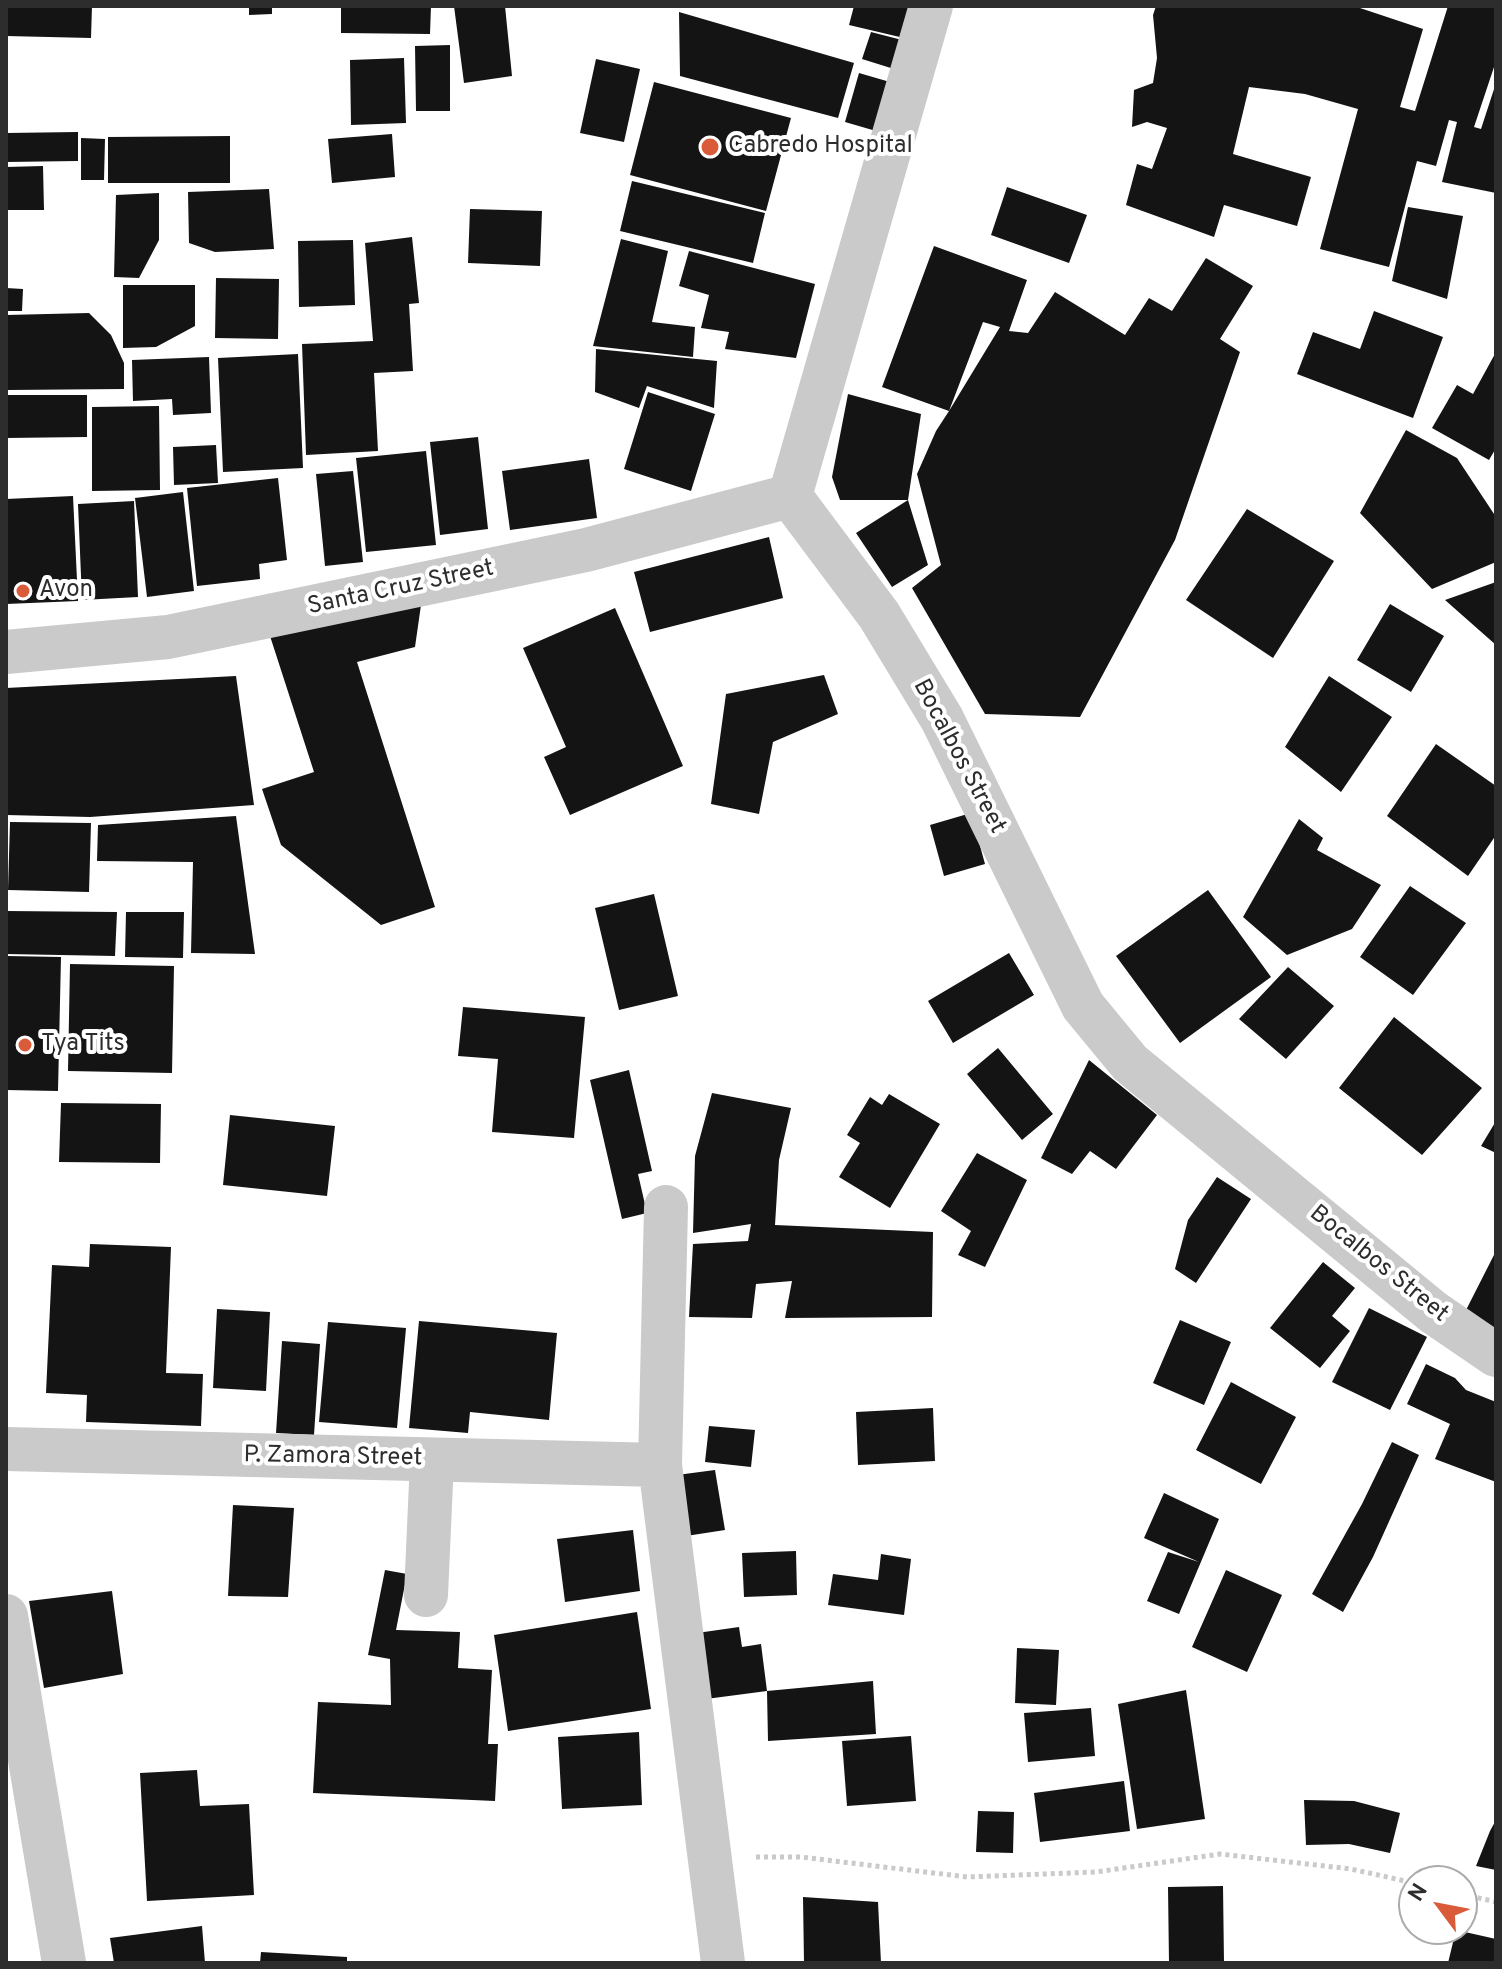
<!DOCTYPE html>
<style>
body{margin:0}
#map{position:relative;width:1502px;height:1969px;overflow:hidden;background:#fff;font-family:Overpass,sans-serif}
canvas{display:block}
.frame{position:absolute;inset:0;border:8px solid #2d2d2d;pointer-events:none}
.north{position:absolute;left:1398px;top:1865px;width:80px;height:80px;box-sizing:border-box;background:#fff;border:2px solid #ababab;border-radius:50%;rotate:302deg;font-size:22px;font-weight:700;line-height:32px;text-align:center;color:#2d2d2d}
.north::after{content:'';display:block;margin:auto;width:28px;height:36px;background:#d95b3a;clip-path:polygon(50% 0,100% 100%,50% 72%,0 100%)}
</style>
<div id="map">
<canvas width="1502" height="1969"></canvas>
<div class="frame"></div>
<div class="north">N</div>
</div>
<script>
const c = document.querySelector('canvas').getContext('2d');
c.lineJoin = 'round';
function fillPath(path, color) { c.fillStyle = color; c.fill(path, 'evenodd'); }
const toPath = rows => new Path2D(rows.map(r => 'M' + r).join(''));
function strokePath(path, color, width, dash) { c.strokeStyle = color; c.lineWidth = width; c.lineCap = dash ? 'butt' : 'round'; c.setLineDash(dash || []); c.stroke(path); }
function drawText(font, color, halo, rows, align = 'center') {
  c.font = font + ' Overpass,sans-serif'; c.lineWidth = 8; c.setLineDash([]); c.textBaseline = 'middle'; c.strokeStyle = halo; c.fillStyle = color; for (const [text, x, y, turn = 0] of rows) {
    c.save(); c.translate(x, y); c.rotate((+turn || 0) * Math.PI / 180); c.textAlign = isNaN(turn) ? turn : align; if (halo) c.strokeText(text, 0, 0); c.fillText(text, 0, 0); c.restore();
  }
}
const building = toPath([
 [6,6,92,6,91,38,6,36],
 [249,6,272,6,272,14,249,15],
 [341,6,431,6,430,34,341,33],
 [454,6,505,6,512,76,464,83],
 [854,6,913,6,904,38,849,25],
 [1156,6,1354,6,1423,29,1400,107,1415,111,1448,6,1496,6,1496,61,1474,127,1481,129,1496,83,1496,193,1442,182,1457,122,1449,120,1436,166,1417,161,1389,267,1320,249,1358,109,1305,94,1249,87,1233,154,1311,177,1297,226,1224,205,1214,237,1126,205,1137,164,1152,169,1167,128,1147,122,1132,127,1134,90,1153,83,1157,58,1153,15],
 [679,12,854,63,838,118,680,76],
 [871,32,902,40,894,69,862,59],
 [450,45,450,111,416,111,415,46],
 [404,58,406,123,351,125,350,60],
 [596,59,640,69,624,142,580,133],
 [859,73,890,82,876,131,845,122],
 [654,82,791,118,766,211,630,175],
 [78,132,78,161,6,162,6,133],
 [392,134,395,177,332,183,328,139],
 [230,136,230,183,108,183,108,137],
 [81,138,105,139,104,180,81,180],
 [43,166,44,210,6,210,6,167],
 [632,181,765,213,753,263,620,231],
 [1007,187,1087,215,1069,263,991,235],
 [269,189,274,249,215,252,189,243,188,192],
 [159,193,159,240,139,278,114,277,116,195],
 [1408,207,1463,216,1447,299,1392,281],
 [470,209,542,211,540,266,468,263],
 [412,237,419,303,409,304,413,371,374,373,378,451,306,455,302,344,373,341,365,243],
 [621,239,668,251,652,322,695,327,693,357,593,346],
 [353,240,355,305,299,307,298,241],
 [934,246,1027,280,1009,331,1028,333,1055,292,1125,335,1149,298,1172,311,1206,258,1253,286,1220,339,1240,352,1175,540,1080,717,985,714,912,588,941,565,917,474,936,431,949,411,882,387],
 [983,322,1000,327,949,411],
 [689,251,815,284,796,358,725,349,729,332,701,328,709,295,679,286],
 [216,278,279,279,278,339,215,338],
 [123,285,195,285,195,326,156,347,123,348],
 [6,288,23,289,22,311,6,311],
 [1374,311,1443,337,1413,418,1297,374,1313,332,1360,349],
 [89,313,111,335,124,363,124,389,6,390,6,315],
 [596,349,717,361,714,408,647,386,639,408,595,392],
 [1496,352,1496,448,1489,460,1432,428,1457,385,1473,394],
 [298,354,303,468,223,472,218,358],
 [209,357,211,413,173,415,172,399,133,401,132,360],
 [648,392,715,414,691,491,624,469],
 [848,394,921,414,908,500,840,500,832,477],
 [6,395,87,395,87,437,6,438],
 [159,406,160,490,92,491,92,407],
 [1406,430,1457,458,1496,517,1496,562,1432,589,1360,513],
 [478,437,488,529,440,535,430,442],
 [216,445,218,483,174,485,173,447],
 [426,451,436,545,366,552,356,458],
 [589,459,597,518,510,530,502,471],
 [353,471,363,562,325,566,316,474],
 [278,478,287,560,259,564,260,579,197,586,187,488],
 [183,492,194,591,147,597,135,498],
 [73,496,78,601,6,604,6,499],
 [908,500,928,565,892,587,856,533],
 [134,501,138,597,82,600,78,504],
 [1247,509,1334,561,1273,658,1186,600],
 [769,537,783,598,650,632,634,572],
 [1496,582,1496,645,1445,600],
 [1390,604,1444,636,1411,692,1357,660],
 [421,605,415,647,357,662,435,907,381,925,281,845,262,789,314,772,270,636],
 [615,608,683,766,570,815,544,757,566,747,523,648],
 [824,675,838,714,773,742,759,814,711,804,726,694],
 [236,676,254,805,90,817,6,815,6,688],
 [1329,676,1392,717,1341,792,1285,747],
 [1436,744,1496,786,1496,835,1468,876,1387,816],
 [971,813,985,864,944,876,930,825],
 [236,816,255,954,191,953,193,862,97,861,98,825],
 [1299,819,1323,838,1317,850,1381,885,1352,929,1287,955,1243,917],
 [10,822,91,823,89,892,8,890],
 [1410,886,1466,923,1413,995,1360,957],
 [1208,890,1271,977,1180,1043,1116,956],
 [654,894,678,996,619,1010,595,908],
 [6,911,117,912,115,956,6,954],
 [126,912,184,912,183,958,125,957],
 [1009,953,1034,995,953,1043,928,1001],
 [7,956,61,957,58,1091,6,1090],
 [70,964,174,966,172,1073,68,1071],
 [1288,967,1334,1006,1286,1059,1239,1019],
 [463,1007,585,1017,574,1138,492,1132,498,1059,458,1056],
 [1394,1017,1482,1088,1422,1155,1339,1088],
 [998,1048,1053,1114,1022,1140,967,1074],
 [1089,1060,1157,1115,1116,1169,1090,1151,1072,1174,1041,1158],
 [629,1070,652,1171,638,1174,647,1213,622,1219,590,1080],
 [712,1093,791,1108,779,1160,775,1225,933,1232,932,1317,785,1318,792,1281,756,1284,752,1318,689,1317,693,1244,748,1241,751,1224,693,1233,695,1156],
 [889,1094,940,1124,890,1208,839,1177,860,1143,847,1135,870,1097,882,1105],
 [61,1103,161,1104,160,1163,59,1162],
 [230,1115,335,1126,327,1196,223,1185],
 [1496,1121,1496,1153,1481,1146],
 [977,1153,1027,1180,985,1267,958,1255,971,1231,941,1211],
 [1217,1177,1251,1199,1196,1283,1175,1269,1188,1220],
 [90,1244,171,1247,166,1373,203,1374,201,1426,86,1422,87,1395,46,1393,52,1265,89,1267],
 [1496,1251,1496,1335,1464,1314],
 [1323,1262,1355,1288,1332,1316,1350,1331,1320,1368,1270,1328],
 [1369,1308,1427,1337,1390,1410,1332,1382],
 [217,1309,270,1312,266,1391,213,1388],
 [1180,1320,1231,1342,1204,1405,1153,1383],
 [419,1321,557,1333,549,1420,470,1412,468,1433,409,1428],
 [328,1322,406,1328,397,1428,319,1422],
 [282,1341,320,1344,314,1435,276,1433],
 [1426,1364,1455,1378,1466,1390,1496,1402,1496,1482,1435,1459,1450,1424,1407,1404],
 [1231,1382,1296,1417,1261,1484,1196,1450],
 [933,1408,935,1461,858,1465,856,1412],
 [709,1426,755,1430,751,1467,705,1462],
 [1392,1442,1419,1455,1373,1557,1343,1612,1312,1594,1362,1504],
 [715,1470,725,1530,686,1536,677,1475],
 [1164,1493,1219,1519,1179,1614,1147,1601,1168,1552,1199,1562,1144,1538],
 [233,1505,294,1508,288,1597,228,1596],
 [633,1530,640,1591,565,1602,557,1539],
 [796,1551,797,1595,744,1597,742,1553],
 [881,1554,911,1559,904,1615,828,1605,833,1574,878,1580],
 [385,1570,407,1574,396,1630,460,1632,458,1668,492,1670,488,1744,498,1744,495,1801,313,1793,318,1702,391,1705,390,1659,368,1655],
 [1226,1570,1282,1595,1247,1672,1192,1647],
 [112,1591,123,1674,44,1688,29,1601],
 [637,1612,651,1709,508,1731,494,1635],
 [739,1627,742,1647,761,1644,767,1691,873,1681,876,1734,768,1741,767,1691,706,1699,697,1633],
 [1017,1648,1059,1650,1056,1705,1015,1703],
 [1186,1690,1205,1819,1137,1829,1118,1704],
 [1091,1708,1095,1756,1028,1762,1024,1713],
 [639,1732,642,1805,562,1809,558,1737],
 [911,1736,916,1801,847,1806,842,1741],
 [197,1770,200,1806,249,1804,254,1895,147,1901,140,1773],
 [1124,1781,1130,1831,1040,1842,1034,1793],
 [1304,1800,1354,1801,1400,1813,1390,1853,1349,1844,1306,1845],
 [978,1811,1014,1812,1013,1853,976,1852],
 [1496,1820,1496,1870,1476,1866,1490,1831],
 [1223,1886,1224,1963,1169,1963,1168,1887],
 [803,1897,878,1902,881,1963,804,1963],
 [202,1926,205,1963,114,1963,110,1938],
 [1456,1930,1496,1939,1496,1963,1448,1963],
 [261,1952,347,1957,347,1963,260,1963]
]);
const path = toPath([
 [756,1857,801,1857,967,1877,1096,1872,1220,1854,1351,1869,1414,1883],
 [1462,1894,1496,1902]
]);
const minor = toPath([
 [931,6,790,496,879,615,942,719,1083,1006,1130,1063,1433,1312,1496,1355],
 [6,652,168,637,586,550,790,496],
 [666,1207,660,1465,723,1963],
 [6,1449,660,1465],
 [426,1595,432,1460],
 [6,1616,64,1963]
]);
const markers = [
 [710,147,10,"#d95b3a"],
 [23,591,8,"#d95b3a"],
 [25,1045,8,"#d95b3a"]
];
const poiNames = [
 ["Cabredo Hospital",728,147],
 ["Avon",39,591],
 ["Tya Tits",41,1045]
];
const streetNames = [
 ["Santa Cruz Street",401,589,-12],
 ["Bocalbos Street",958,757,62],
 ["Bocalbos Street",1378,1265,39],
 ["P. Zamora Street",333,1458,1]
];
fillPath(building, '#141414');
strokePath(path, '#cacaca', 5, [4, 4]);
strokePath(minor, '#cacaca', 44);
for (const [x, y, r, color] of markers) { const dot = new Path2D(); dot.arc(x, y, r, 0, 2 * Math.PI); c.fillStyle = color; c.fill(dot); strokePath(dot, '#fff', 3); }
drawText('24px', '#2d2d2d', '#fff', poiNames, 'left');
drawText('24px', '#2d2d2d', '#fff', streetNames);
</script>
